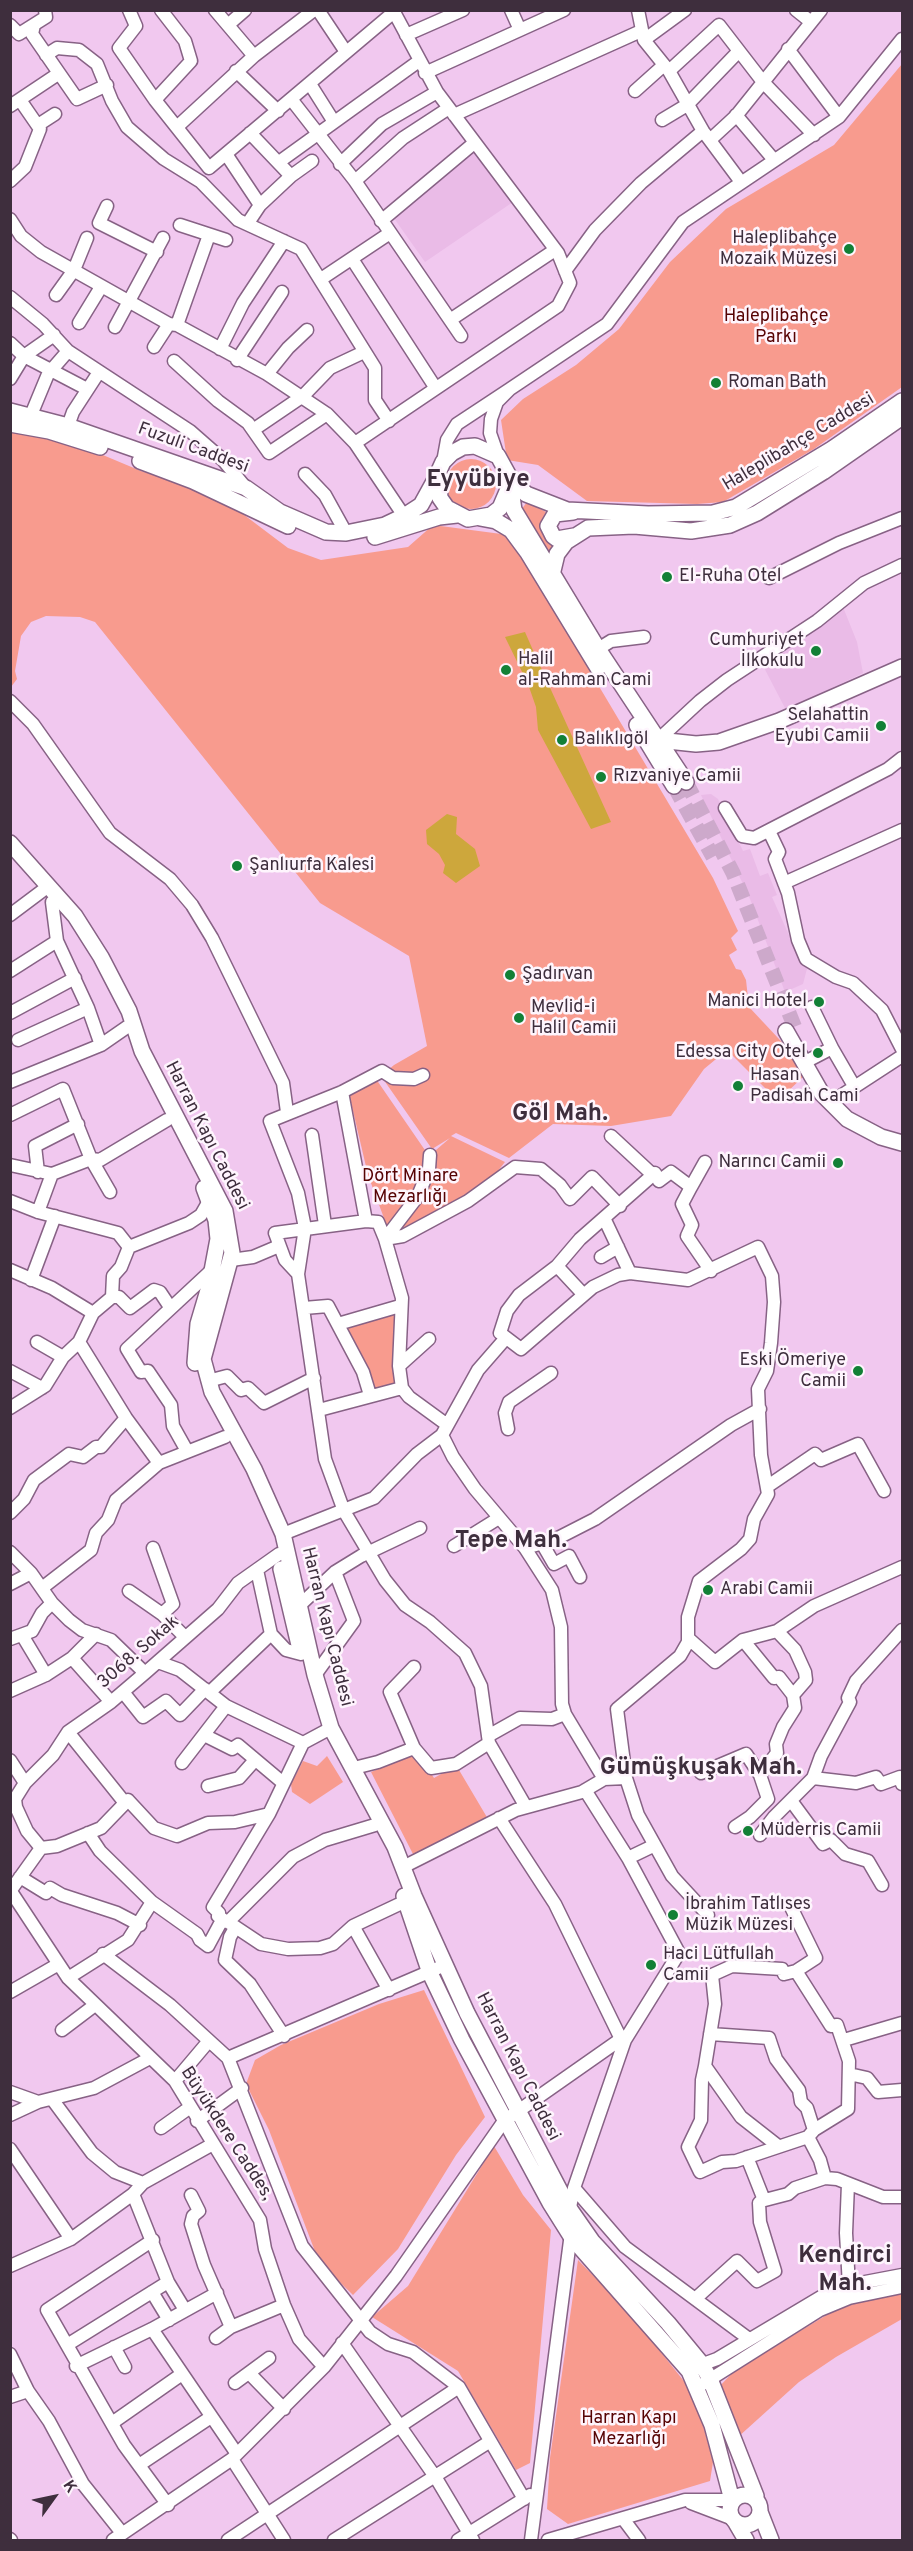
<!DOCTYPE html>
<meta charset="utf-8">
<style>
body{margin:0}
#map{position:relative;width:913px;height:2551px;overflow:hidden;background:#f1c8ef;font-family:Overpass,sans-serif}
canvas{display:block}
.frame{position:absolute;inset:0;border:12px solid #3e2e3d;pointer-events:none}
.north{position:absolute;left:24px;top:2467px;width:60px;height:60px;-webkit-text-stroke:4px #fef5fd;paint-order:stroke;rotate:57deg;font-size:16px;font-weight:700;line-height:24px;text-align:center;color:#3e2e3d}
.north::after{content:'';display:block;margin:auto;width:21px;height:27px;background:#3e2e3d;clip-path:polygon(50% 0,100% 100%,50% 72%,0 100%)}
</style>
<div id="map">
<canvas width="913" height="2551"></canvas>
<div class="frame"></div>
<div class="north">K</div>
</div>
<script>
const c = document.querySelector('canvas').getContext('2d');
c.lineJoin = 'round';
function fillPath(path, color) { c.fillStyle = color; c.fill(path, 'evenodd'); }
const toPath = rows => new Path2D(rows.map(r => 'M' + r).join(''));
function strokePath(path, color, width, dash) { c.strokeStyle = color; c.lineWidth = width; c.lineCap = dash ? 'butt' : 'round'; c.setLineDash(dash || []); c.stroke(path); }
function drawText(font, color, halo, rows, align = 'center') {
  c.font = font + ' Overpass,sans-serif'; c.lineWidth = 5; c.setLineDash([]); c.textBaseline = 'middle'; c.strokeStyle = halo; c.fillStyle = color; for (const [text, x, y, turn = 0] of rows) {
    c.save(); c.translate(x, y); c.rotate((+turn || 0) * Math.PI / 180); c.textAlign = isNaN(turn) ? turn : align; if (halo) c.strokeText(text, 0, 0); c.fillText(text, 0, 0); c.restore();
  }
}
const built = toPath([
 [471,147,513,202,425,262,391,214],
 [843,607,857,642,863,673,786,710,760,660],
 [711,794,718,799,743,851,750,849,760,876,768,873,777,895,772,897,792,942,809,961,803,984,785,992,750,899,701,795]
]);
const green = toPath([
 [902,64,902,387,814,449,723,502,697,504,587,501,538,465,507,460,501,420,523,399,576,365,619,329,670,262,726,209,834,145],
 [10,432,79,445,141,471,201,490,231,505,288,548,321,560,408,547,433,525,509,535,713,878,738,931,731,938,737,950,729,955,736,969,741,970,746,980,749,1007,809,1071,778,1101,727,1050,704,1069,671,1116,611,1126,553,1124,509,1158,456,1133,451,1136,505,1162,489,1182,402,1232,388,1229,368,1175,349,1094,376,1079,429,1156,450,1138,432,1149,381,1076,394,1065,427,1046,409,956,320,903,95,622,80,617,46,616,31,622,21,636,15,671,17,679,11,687],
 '446 484a25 25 0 1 1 50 0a25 25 0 1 1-50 0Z',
 [527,502,546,512,540,523,543,536,555,547,550,559,521,510],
 [396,1309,396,1384,373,1390,341,1325],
 [417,1753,434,1778,452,1768,459,1770,488,1819,414,1856,371,1772],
 [327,1756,343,1782,310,1804,292,1792,291,1784,303,1761,317,1766],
 [424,1990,485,2117,456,2155,398,2249,353,2295,319,2262,269,2130,246,2084,255,2060,281,2045,379,2004],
 [494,2146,523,2195,551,2230,530,2463,516,2470,458,2371,372,2317,408,2286],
 [578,2260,628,2311,695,2395,713,2462,710,2481,568,2524,547,2509,550,2458],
 [902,2290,902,2319,836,2357,799,2382,737,2438,719,2387,734,2371,830,2313,872,2297]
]);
const water = toPath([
 [525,632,532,648,611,822,591,829,538,730,536,707,528,684,505,637],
 [447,814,457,817,456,834,475,849,480,866,456,883,443,873,445,865,439,854,427,844,426,830]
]);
const majorTunnel = toPath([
 [686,782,733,873,795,1028],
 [674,786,713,857]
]);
const minor = toPath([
 [129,10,136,26,119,48,155,100,209,168,394,12],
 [215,10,254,56],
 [318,10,346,52],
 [511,10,520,30],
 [638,10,644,40,669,71,703,131,741,182],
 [796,10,811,22],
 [229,24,245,10],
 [10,25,19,34,46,17,45,10],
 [34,25,32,34,77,99,107,85],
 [406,35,463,10],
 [644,40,685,10],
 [788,49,839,117],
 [46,55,57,48,79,50,97,64,112,101,127,127,164,159,201,182,238,220,301,249,375,368,375,400,389,421],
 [236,71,278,111],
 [669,71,719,25,763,82,814,135],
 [425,73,564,10],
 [310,84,334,122],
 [635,91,664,65],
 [291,99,355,181,461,336],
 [155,100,191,61,185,41,161,10],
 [10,106,58,74],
 [454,115,641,31],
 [736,115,774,160],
 [662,120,687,105,738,52],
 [38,125,55,114],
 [178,126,254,56,314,10],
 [250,133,291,176],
 [710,140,736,116,821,10],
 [226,154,260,205],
 [279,162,419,61],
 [340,164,382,124,437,92],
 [10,181,25,167,40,129,20,100],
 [355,181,403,138,449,108],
 [107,206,99,223,157,252],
 [10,219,21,236,41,252,169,324,177,325,267,374,327,414,355,443,404,516],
 [381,221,473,144],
 [248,223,260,205,291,176,312,161],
 [180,225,226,240],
 [352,259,435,387],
 [565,271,595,230,641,183,703,131],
 [321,279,390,233],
 [56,295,74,270,87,238],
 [10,297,43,324,68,351,190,431,223,460,246,488],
 [450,320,555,250],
 [79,323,101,287],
 [177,325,209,235],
 [115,327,163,238],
 [10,343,24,356,87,389],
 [154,347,169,324],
 [220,349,243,303,284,241],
 [237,360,282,292],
 [174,361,218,401,248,423,269,453,327,414],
 [267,374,288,348,307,330],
 [10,379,24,356,54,335],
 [510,389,607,324,683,222,839,117,902,39],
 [31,415,48,374,68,351],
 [68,426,73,412,99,372],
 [253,430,303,396,330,368,364,352],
 [355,443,558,306,570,283,558,253,437,92,393,10],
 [443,462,447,440,457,424,510,389,497,402,491,419,490,433,498,456],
 [305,474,325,495,346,533],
 [769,578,839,543,902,518],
 [598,649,611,641,644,637],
 [10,701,33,724,110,833,170,879,192,905,212,938,283,1083,287,1112],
 [658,740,700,701,727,680,817,621,864,583,902,565],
 [725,808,742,836,754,838,888,769,902,758],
 [769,831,779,852,775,859,788,893,798,940,806,959,836,977,853,983,882,1010,902,1049],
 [784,883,902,830],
 [52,902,57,941,88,1008,101,1045],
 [10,915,42,891],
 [10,971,57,941],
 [10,1013,75,978],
 [18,1040,88,1008],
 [832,1048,854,1086],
 [809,1060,832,1048,812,1007],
 [10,1082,101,1045,127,1027],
 [342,1092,366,1221,378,1222,385,1239,403,1236,468,1201,515,1167,541,1169,560,1185,570,1199,592,1177,620,1206],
 [836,1099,902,1056],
 [10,1115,63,1089,91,1159,110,1192],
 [312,1135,325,1225],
 [611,1136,653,1175],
 [430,1155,429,1169,418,1196,385,1239,402,1298,399,1366,402,1388,409,1397,446,1424],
 [705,1162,691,1187,671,1172,659,1181,655,1173,580,1239,557,1266,519,1295,507,1311,500,1333,521,1349,593,1287,618,1275,630,1273,688,1280,758,1247,772,1276,774,1302,771,1343,767,1371,758,1389,761,1455,768,1494,754,1519,750,1539,741,1549,699,1581,688,1617,688,1642,680,1656,617,1709,626,1778,638,1815,672,1876,708,1915],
 [10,1165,52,1174,91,1159,100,1160,167,1120],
 [38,1172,35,1146,78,1124],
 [691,1187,682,1204,692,1225,687,1236,711,1271],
 [10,1201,38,1212,118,1233,129,1247,189,1223,201,1215,209,1201],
 [38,1212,52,1174],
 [605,1220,630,1273],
 [366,1221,275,1233,285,1260,298,1274,325,1459,344,1511,385,1580,405,1605,430,1622,465,1653,481,1686,489,1743,526,1807],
 [601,1257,618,1247],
 [231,1260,253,1257,279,1246],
 [557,1266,583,1294],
 [10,1270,52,1288,93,1313],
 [298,1274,305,1228,298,1193,270,1121,342,1092,382,1071,393,1078,414,1079,423,1075],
 [31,1280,55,1216],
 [112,1297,113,1276,121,1267,129,1247],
 [304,1308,328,1306,363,1372,370,1395],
 [338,1324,400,1306],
 [37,1342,63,1357],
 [79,1342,126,1418,159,1463],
 [399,1366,429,1339],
 [10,1371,42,1388],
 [208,1381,227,1376,241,1390,248,1388,264,1403,314,1378],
 [10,1408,45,1386,63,1357,79,1342,93,1313,112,1297,119,1297,130,1308,154,1290,160,1292,170,1307],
 [319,1410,402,1388],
 [508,1429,505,1413,509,1402,551,1373],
 [442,1435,453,1457,475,1489,525,1548,552,1590,561,1627,562,1704,565,1714,604,1779,626,1778],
 [187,1451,173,1426,171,1405,148,1371,141,1372,127,1349,213,1269],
 [768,1486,815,1454,821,1460,858,1444,884,1491],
 [10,1513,24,1499,34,1480,69,1454,83,1457,96,1447,101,1447,126,1418],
 [283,1534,374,1498,417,1454,442,1435,478,1370,505,1339],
 [543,1545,554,1564,569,1556,580,1577],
 [454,1546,499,1518],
 [153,1548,173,1604,162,1614],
 [525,1548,554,1540,595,1519,731,1425,760,1409],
 [10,1552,31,1573,52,1603,69,1620,82,1630,111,1640,145,1673],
 [257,1570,271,1634,286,1650,301,1654],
 [10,1584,31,1573],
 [42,1588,91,1550,96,1533,108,1520,116,1500,159,1463,225,1437],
 [129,1591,162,1614,185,1637],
 [300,1605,335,1572,361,1556,420,1528],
 [777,1631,795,1650,805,1672,806,1680,793,1695],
 [22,1635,46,1675],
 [688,1638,715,1662,743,1640,777,1631,814,1606,902,1567],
 [10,1639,32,1631,42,1613,52,1603],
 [72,1658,111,1702],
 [158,1662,180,1670,226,1706,303,1743,331,1728],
 [414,1667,390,1692,414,1748],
 [315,1675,354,1621,335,1572],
 [10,1691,46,1675,72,1658,96,1634],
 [123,1692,143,1717,166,1701,180,1715,205,1689],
 [210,1692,271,1634],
 [68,1732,125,1803],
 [204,1735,232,1749,238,1745,282,1782],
 [488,1736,520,1718,552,1719,565,1714],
 [10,1760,25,1783],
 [182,1763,226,1706],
 [354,1768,378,1762,414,1748,431,1768,456,1764,489,1743],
 [701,1773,746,1754,760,1775],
 [813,1778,821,1756,850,1702,848,1698,856,1681,902,1630],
 [208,1786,239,1778,255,1760],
 [792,1802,823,1844,831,1840,845,1854,868,1861,882,1885],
 [499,1818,555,1904,621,2039],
 [735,1827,750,1817,768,1799,760,1775,777,1753,776,1744,783,1727,795,1708,793,1695,779,1677,774,1678,743,1640],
 [88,1833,100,1851,152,1902],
 [760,1835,774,1817,813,1778,856,1783,876,1777,881,1784,900,1777,902,1784],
 [41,1848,27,1831,16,1807,15,1799,25,1783,53,1755,68,1732,111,1702,145,1673,218,1609,238,1583,279,1554],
 [628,1858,653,1846],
 [403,1867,516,1810,582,1792,604,1779],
 [20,1877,46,1893,50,1888,62,1895,117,1913,140,1925],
 [10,1890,68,1978,175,2081,260,2220,265,2249,284,2305,299,2339,324,2367],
 [11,1890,41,1848,57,1846,101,1828,128,1800,154,1828,177,1836,208,1823,235,1822,269,1814,303,1743],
 [227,1922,218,1916,219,1913,213,1907,269,1814],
 [353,1926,333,1944,320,1948,288,1949,261,1944,228,1922,293,1857,325,1840,375,1825],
 [235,1928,230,1937,225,1960,250,1984,284,2036],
 [103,1954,170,2005,228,2058],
 [445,1965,228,2058,302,2246,370,2332,388,2344,413,2352,459,2387,524,2499],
 [796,1971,831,2026,837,2025,849,2061,848,2109,814,2130,808,2137,820,2160,825,2178],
 [68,1978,128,1940,152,1902,197,1934,200,1940,208,1946,222,1920],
 [389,1990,353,1926,406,1901],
 [10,1992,57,1965],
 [62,2030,95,2005],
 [710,2034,769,2038,776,2059,799,2090,801,2102,807,2108,814,2130],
 [844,2040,902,2023],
 [705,2066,702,2080,701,2120,688,2147,700,2172,722,2162,736,2161,808,2137],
 [849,2074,867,2078,878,2092,902,2090],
 [175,2081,208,2042],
 [10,2092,38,2102],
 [52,2099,92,2153,115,2172,143,2183],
 [10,2115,38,2102,94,2088,150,2058],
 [197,2121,242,2088],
 [161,2128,189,2108],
 [778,2146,741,2117,705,2066,715,2004,712,1975,732,1966,782,1969,784,1974,796,1971,816,1958,790,1905],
 [10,2149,71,2239],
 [747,2157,764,2200],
 [848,2184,846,2233,849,2286],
 [574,2188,625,2247,749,2339],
 [133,2194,168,2282,185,2310],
 [191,2195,199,2211,193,2216,191,2224,204,2265,231,2327],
 [569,2212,574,2188,625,2040,679,1953,628,1858,585,1790],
 [153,2240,47,2310,124,2445,168,2505],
 [10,2266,71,2239,133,2194,143,2183,213,2144],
 [152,2292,169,2320],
 [695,2299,737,2261,757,2281,775,2271,760,2222,759,2203,761,2201,788,2194,795,2188,825,2178,837,2179,883,2197,902,2197],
 [152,2329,237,2454],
 [216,2338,231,2327,284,2305],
 [342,2343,436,2478,473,2540],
 [67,2345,168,2282],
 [114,2347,125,2367],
 [10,2354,28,2391,49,2421,83,2484,122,2533],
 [76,2366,152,2329,217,2293],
 [695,2367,717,2359,821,2297,860,2283,902,2275],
 [250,2374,284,2409],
 [235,2383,269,2358],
 [698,2387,820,2310,849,2298,902,2287],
 [10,2397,28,2391],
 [112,2423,182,2374],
 [232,2459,284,2540],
 [139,2465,211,2417],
 [691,2503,733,2519],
 [624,2520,639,2540],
 [10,2539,11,2540],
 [113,2540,232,2459,324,2367,396,2276,504,2121,621,2039,625,2040],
 [228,2540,459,2387],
 [334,2540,489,2442],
 [458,2540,530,2495],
 [531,2540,571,2233],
 [548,2540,685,2500,732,2500]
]);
const major = toPath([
 [10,411,68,426,246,488,280,512,326,532,346,533,385,525,404,516,421,505,437,476],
 [10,424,49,431,100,447],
 [140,461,193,481,288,526],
 [509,476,526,494,567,510,648,514,713,513,736,507,832,449,902,401],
 [509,487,500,508,491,515,468,519,447,508,440,498,438,473,443,462,452,453,463,447,475,446,498,456,509,476,514,510,598,649,686,782],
 [573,512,555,514,548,526,553,536,557,539,574,536],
 [480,518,496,521,511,530,528,553,598,668],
 [375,537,439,517,457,515],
 [552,575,557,554,566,542,588,528,634,526,691,531,730,525,757,513,823,472,902,417],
 [637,725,674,786],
 [658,740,696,744,719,742,779,721,902,667],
 [10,843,75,916,101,957,129,1011,142,1051,225,1211,232,1253,203,1359,212,1392,254,1469,283,1534,315,1675,331,1728,395,1847,414,1896,467,2013,569,2208,592,2241,668,2323,701,2363,710,2379,756,2496],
 [786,1031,822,1094,847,1119,881,1137,902,1143],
 [195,1363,198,1324,209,1287,218,1239,216,1220,204,1188],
 [281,1569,299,1645],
 [404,1896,430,1973,462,2040,550,2203,572,2238,689,2371,712,2425,732,2500],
 '730 2510a15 15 0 1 1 30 0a15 15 0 1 1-30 0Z',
 [760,2512,771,2540],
 [736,2523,746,2540]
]);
const markers = [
 [849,249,6,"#128036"],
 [716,383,6,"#128036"],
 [667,577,6,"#128036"],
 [816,651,6,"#128036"],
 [506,670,6,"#128036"],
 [881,726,6,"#128036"],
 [562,740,6,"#128036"],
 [601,777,6,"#128036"],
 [237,866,6,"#128036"],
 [510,975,6,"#128036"],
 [819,1002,6,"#128036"],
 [519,1018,6,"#128036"],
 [818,1053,6,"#128036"],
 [738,1086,6,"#128036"],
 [838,1163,6,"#128036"],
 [858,1371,6,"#128036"],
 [708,1590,6,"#128036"],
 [748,1831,6,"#128036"],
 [673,1915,6,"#128036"],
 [651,1965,6,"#128036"]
];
const poiNames = [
 ["Haleplibahçe",837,239,"right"],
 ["Mozaik Müzesi",837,260,"right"],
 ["Roman Bath",728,383],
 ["El-Ruha Otel",679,577],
 ["Cumhuriyet",804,641,"right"],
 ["İlkokulu",804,662,"right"],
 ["Halil",518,660],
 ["al-Rahman Cami",518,681],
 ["Selahattin",869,716,"right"],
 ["Eyubi Camii",869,737,"right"],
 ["Balıklıgöl",574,740],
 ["Rızvaniye Camii",613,777],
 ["Şanlıurfa Kalesi",249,866],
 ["Şadırvan",522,975],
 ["Manici Hotel",807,1002,"right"],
 ["Mevlid-i",531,1008],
 ["Halil Camii",531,1029],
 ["Edessa City Otel",806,1053,"right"],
 ["Hasan",750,1076],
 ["Padisah Cami",750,1097],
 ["Narıncı Camii",826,1163,"right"],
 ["Eski Ömeriye",846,1361,"right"],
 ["Camii",846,1382,"right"],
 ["Arabi Camii",720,1590],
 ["Müderris Camii",760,1831],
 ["İbrahim Tatlıses",685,1905],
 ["Müzik Müzesi",685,1926],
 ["Haci Lütfullah",663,1955],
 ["Camii",663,1976]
];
const parkNames = [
 ["Haleplibahçe",776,317],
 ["Parkı",776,338],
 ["Dört Minare",410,1177],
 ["Mezarlığı",410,1198],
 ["Harran Kapı",629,2419],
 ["Mezarlığı",629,2440]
];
const streetNames = [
 ["Haleplibahçe Caddesi",799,443,-31],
 ["Fuzuli Caddesi",193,449,20],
 ["Harran Kapı Caddesi",206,1136,63],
 ["Harran Kapı Caddesi",326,1627,76],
 ["3068. Sokak",139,1653,-41],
 ["Harran Kapı Caddesi",517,2067,63],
 ["Büyükdere Caddes,",226,2134,57]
];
const districtNames = [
 ["Eyyübiye",478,481],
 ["Göl Mah.",560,1115],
 ["Tepe Mah.",511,1542],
 ["Gümüşkuşak Mah.",701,1769],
 ["Kendirci",845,2257],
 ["Mah.",845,2285]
];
fillPath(built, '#eabbe7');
fillPath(green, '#f89b8e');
fillPath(water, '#cda73c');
strokePath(majorTunnel, '#cda9cb', 15, [15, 8]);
strokePath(minor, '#876285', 15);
strokePath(major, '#876285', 18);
strokePath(minor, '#fff', 12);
strokePath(major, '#fff', 15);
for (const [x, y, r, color] of markers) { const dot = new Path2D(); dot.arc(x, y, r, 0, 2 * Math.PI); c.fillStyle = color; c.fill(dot); strokePath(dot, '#fef5fd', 2); }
drawText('18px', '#3e2e3d', '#fef5fd', poiNames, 'left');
drawText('18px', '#560203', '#fef5fd', parkNames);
drawText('18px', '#3e2e3d', '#fef5fd', streetNames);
drawText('bold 24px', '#3e2e3d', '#fef5fd', districtNames);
</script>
